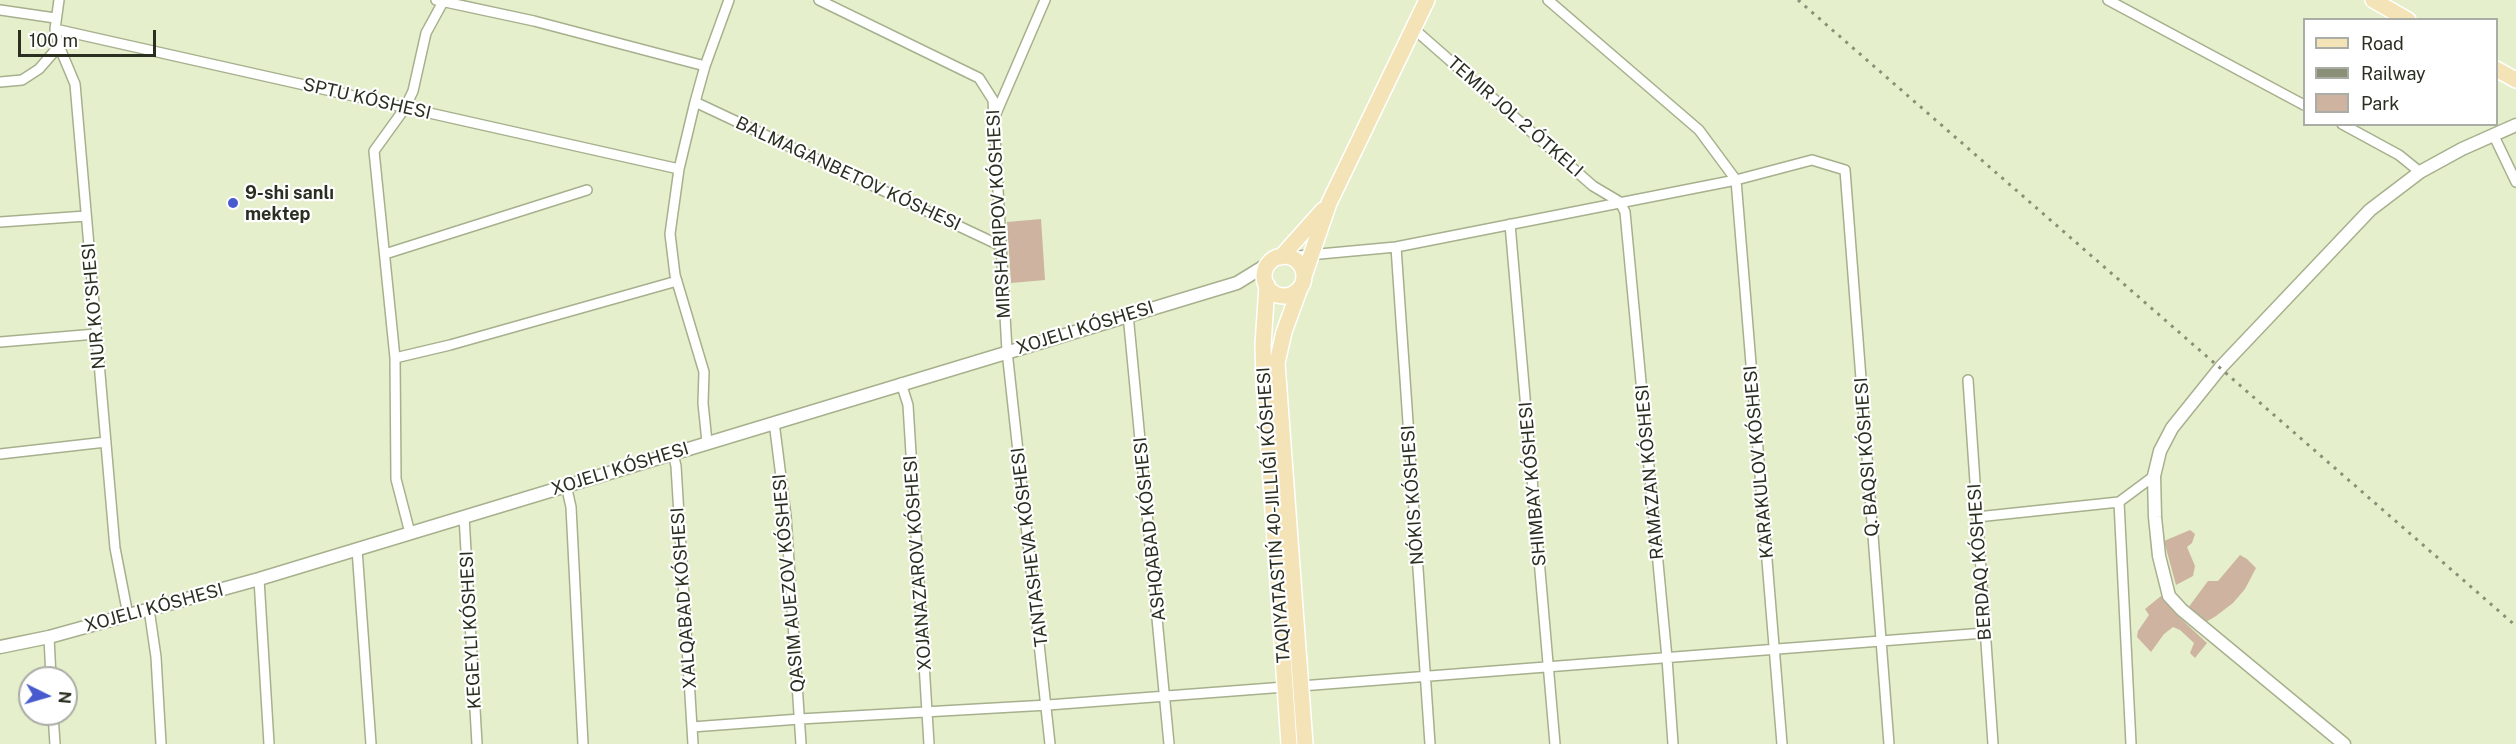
<!DOCTYPE html>
<meta charset="utf-8">
<style>
body{margin:0}
#map{position:relative;width:2516px;height:744px;overflow:hidden;background:#e5efcb;font-family:"Public Sans",sans-serif}
canvas{display:block}
.legend{position:absolute;left:2303px;top:18px;width:195px;height:108px;box-sizing:border-box;background:#fff;border:2px solid #aaaca6;margin:0;padding:8px 10px;list-style:none;font-size:18px;color:#2b2f21}
.legend li{display:flex;align-items:center;gap:12px;height:30px}
.legend b{width:30px;border:2px solid #aaaca6}
.north{position:absolute;left:18px;top:666px;width:60px;height:60px;box-sizing:border-box;background:#fff;border:2px solid #aaaca6;border-radius:50%;rotate:95deg;font-size:16px;font-weight:700;line-height:24px;text-align:center;color:#2b2f21}
.north::after{content:'';display:block;margin:auto;width:21px;height:27px;background:#475ace;clip-path:polygon(50% 0,100% 100%,50% 72%,0 100%)}
.scale{position:absolute;left:18px;top:30px;width:138px;height:27px;box-sizing:border-box;border:3px solid #2b2f21;border-top:0;padding-left:8px;font-size:18px;line-height:21px;white-space:nowrap;color:#2b2f21;-webkit-text-stroke:4px #fff;paint-order:stroke}
</style>
<div id="map">
<canvas width="2516" height="744"></canvas>
<ul class="legend">
<li><b style="height:8px;background:#f4e3b6"></b>Road</li>
<li><b style="height:8px;background:#899077"></b>Railway</li>
<li><b style="height:16px;background:#ceb4a0"></b>Park</li>
</ul>
<div class="north">N</div>
<div class="scale">100 m</div>
</div>
<script>
const c = document.querySelector('canvas').getContext('2d');
c.lineJoin = 'round';
function fillPath(path, color) { c.fillStyle = color; c.fill(path, 'evenodd'); }
const toPath = rows => new Path2D(rows.map(r => 'M' + r).join(''));
function strokePath(path, color, width, dash) { c.strokeStyle = color; c.lineWidth = width; c.lineCap = dash ? 'butt' : 'round'; c.setLineDash(dash || []); c.stroke(path); }
function drawText(font, color, halo, rows, align = 'center') {
  c.font = font + ' "Public Sans",sans-serif'; c.lineWidth = 4.5; c.setLineDash([]); c.textBaseline = 'middle'; c.strokeStyle = halo; c.fillStyle = color; for (const [text, x, y, turn = 0] of rows) {
    c.save(); c.translate(x, y); c.rotate((+turn || 0) * Math.PI / 180); c.textAlign = isNaN(turn) ? turn : align; if (halo) c.strokeText(text, 0, 0); c.fillText(text, 0, 0); c.restore();
  }
}
const green = toPath([
 [1041,219,1045,280,1011,283,1007,222],
 [2190,530,2195,534,2192,543,2187,547,2195,566,2193,576,2176,585,2164,541],
 [2240,555,2247,559,2256,568,2245,589,2233,603,2216,616,2206,622,2198,618,2188,608,2208,581,2218,581],
 [2161,596,2179,617,2207,643,2195,658,2190,653,2194,643,2180,630,2173,627,2164,634,2151,652,2137,637,2138,631,2149,615,2145,609]
]);
const minor = toPath([
 [59,0,55,29,59,46,75,84,115,548,128,615],
 [436,0,534,21,705,66],
 [819,0,979,78,993,100,1007,351,1050,744],
 [1548,0,1699,130,1736,180,1782,744],
 [2108,0,2304,105],
 [0,10,55,18],
 [55,29,679,169],
 [1414,29,1593,186,1620,202,1625,212,1667,658,1673,744],
 [0,82,22,80,39,69,59,46],
 [695,102,1001,246],
 [995,116,1045,0],
 [2342,124,2399,155,2420,172],
 [2493,134,2516,182],
 [0,222,86,216],
 [1510,224,1555,744],
 [1396,247,1430,744],
 [385,254,587,190],
 [1287,257,1396,247,1736,180,1812,160,1845,170,1889,744],
 [1128,314,1169,744],
 [0,342,96,334],
 [395,358,450,345,677,281],
 [1968,380,1993,744],
 [901,383,908,405,929,744],
 [774,422,786,516,801,744],
 [707,442,703,403,704,372,675,275,670,234,679,169,695,102,705,66,729,0],
 [673,453,676,466,693,744],
 [0,454,106,442],
 [566,485,571,507,583,744],
 [2119,502,2131,744],
 [464,516,477,744],
 [1977,517,2119,502,2154,476],
 [410,533,396,479,395,358,374,151,405,108,413,91,426,33,444,0],
 [357,549,371,744],
 [259,579,269,744],
 [149,609,156,657,161,744],
 [49,637,51,678],
 [1301,686,1984,633],
 [53,714,55,744],
 [692,727,800,719,1048,705,1285,687]
]);
const tertiary = toPath([
 [0,647,49,637,259,579,1237,283,1271,262],
 [2344,744,2182,610,2169,596,2159,556,2155,517,2154,476,2160,451,2172,428,2221,367,2370,210,2420,172,2462,149,2516,125]
]);
const primary = toPath([
 [2373,0,2408,20],
 [2496,69,2516,80],
 '1264 276a20 20 0 1 1 40 0a20 20 0 1 1-40 0Z',
 [1281,257,1323,210],
 [1304,276,1329,203,1427,0],
 [1267,285,1263,345,1264,380,1289,744],
 [1300,288,1284,332,1277,363,1305,744]
]);
const rail = toPath([
 [1798,0,2516,626]
]);
const markers = [
 [233,203,6,"#475ace"]
];
const streetNames = [
 ["SPTU KÓSHESI",367,99,13],
 ["TEMIR JOL 2 ÓTKELI",1515,117,41],
 ["BALMAGANBETOV KÓSHESI",848,174,25],
 ["MIRSHARIPOV KÓSHESI",999,214,-93],
 ["NUR KO'SHESI",94,306,-95],
 ["XOJELI KÓSHESI",1085,328,-17],
 ["Q. BAQSI KÓSHESI",1867,457,-94],
 ["KARAKULOV KÓSHESI",1759,462,-95],
 ["XOJELI KÓSHESI",620,469,-17],
 ["RAMAZAN KÓSHESI",1650,472,-95],
 ["SHIMBAY KÓSHESI",1533,484,-95],
 ["NÓKIS KÓSHESI",1413,495,-94],
 ["TAQIYATASTIŃ 40-JILLIǴI KÓSHESI",1274,515,-94],
 ["ASHQABAD KÓSHESI",1150,529,-96],
 ["TANTASHEVA KÓSHESI",1030,547,-97],
 ["BERDAQ KÓSHESI",1980,562,-94],
 ["XOJANAZAROV KÓSHESI",918,563,-94],
 ["QASIM AUEZOV KÓSHESI",789,583,-95],
 ["XALQABAD KÓSHESI",684,598,-94],
 ["XOJELI KÓSHESI",154,608,-15],
 ["KEGEYLI KÓSHESI",471,630,-93]
];
const poiNames = [
 ["9-shi sanlı",245,193],
 ["mektep",245,214]
];
fillPath(green, '#ceb4a0');
strokePath(minor, '#a6b08d', 12);
strokePath(tertiary, '#a6b08d', 15);
strokePath(primary, '#fff', 18);
strokePath(minor, '#fff', 9);
strokePath(tertiary, '#fff', 12);
strokePath(primary, '#f4e3b6', 15);
strokePath(rail, '#899077', 3, [3, 6]);
for (const [x, y, r, color] of markers) { const dot = new Path2D(); dot.arc(x, y, r, 0, 2 * Math.PI); c.fillStyle = color; c.fill(dot); strokePath(dot, '#fff', 2); }
drawText('18px', '#2b2f21', '#fff', streetNames);
drawText('bold 18px', '#2b2f21', '#fff', poiNames, 'left');
</script>
